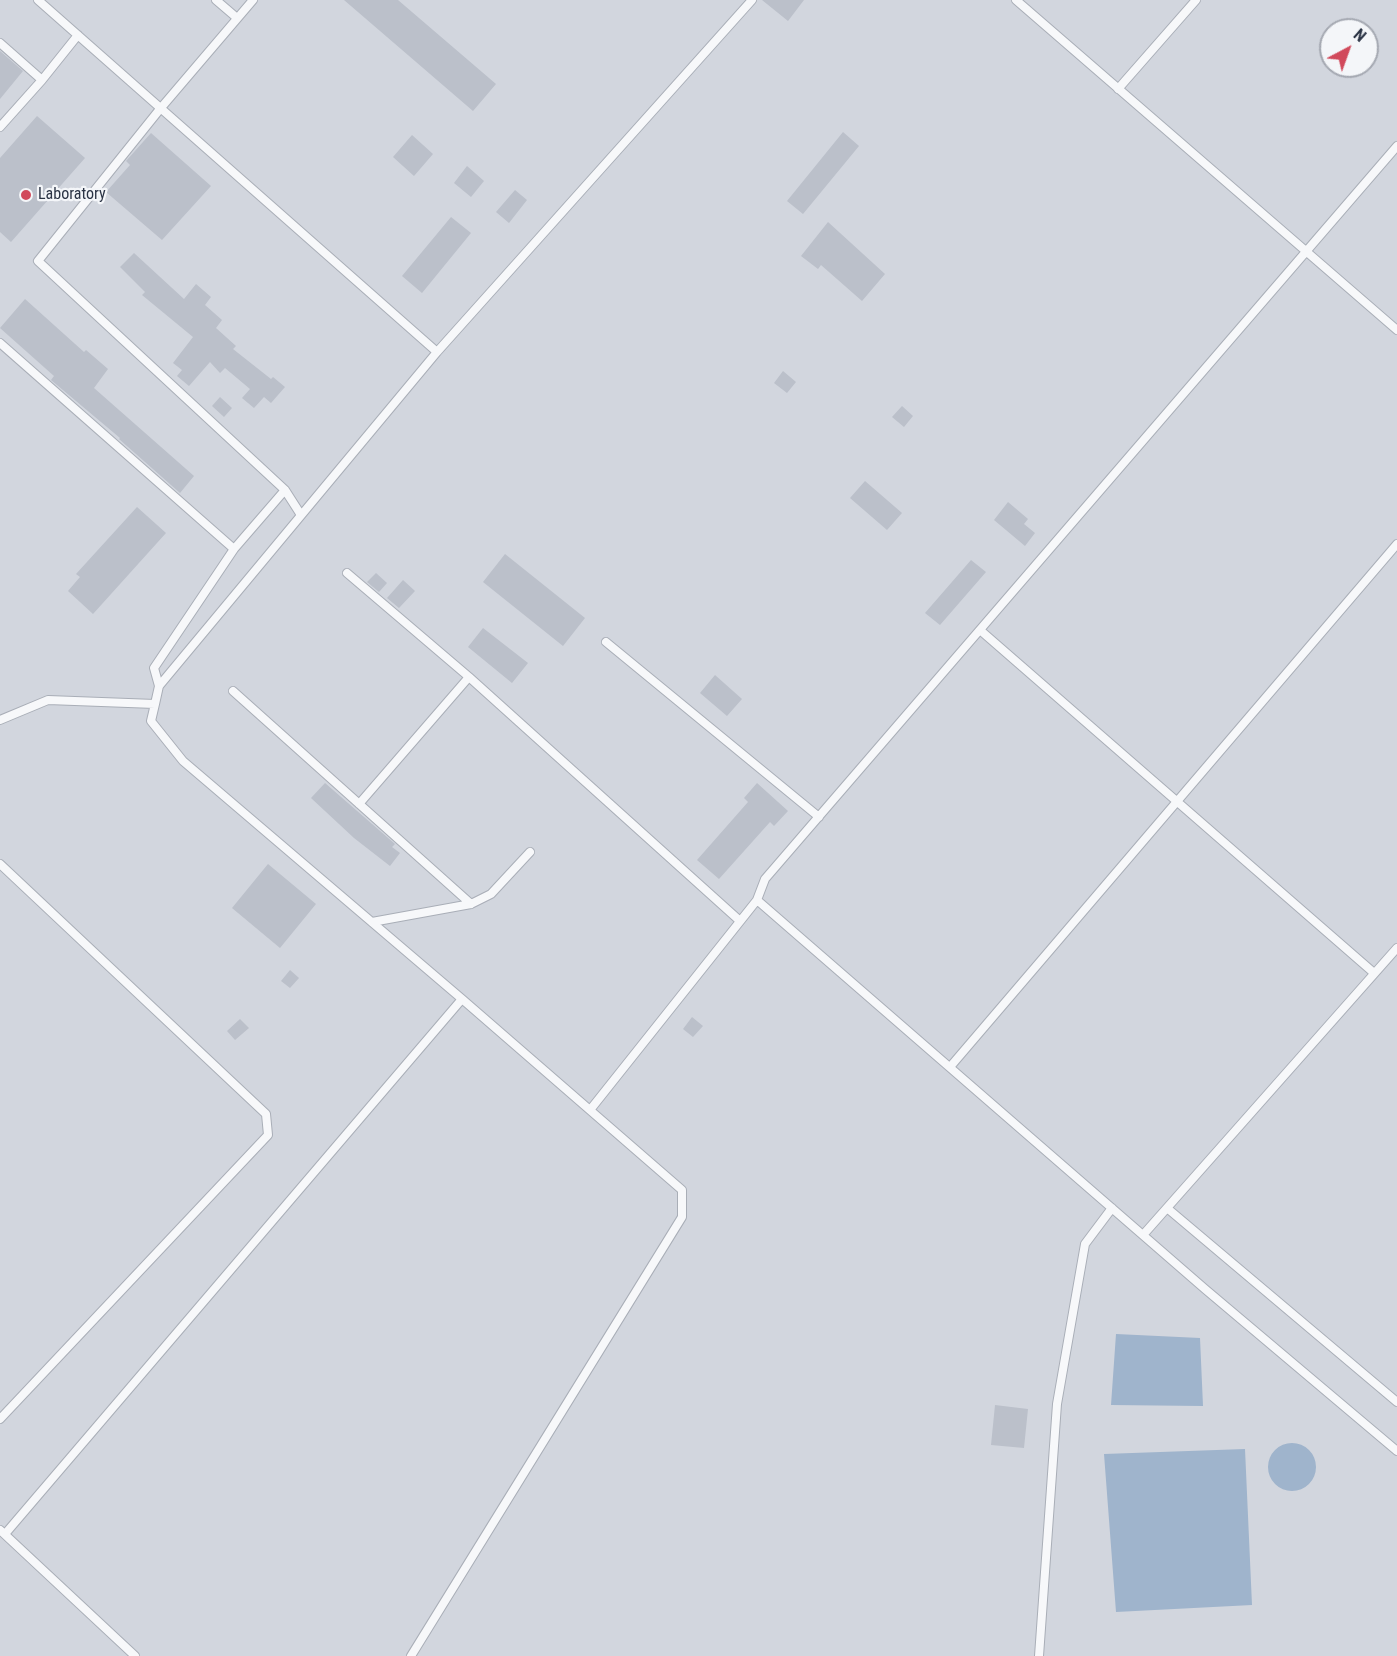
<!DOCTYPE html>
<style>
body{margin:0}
#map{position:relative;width:1397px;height:1656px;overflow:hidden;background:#e4e7ec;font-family:"Roboto Condensed",sans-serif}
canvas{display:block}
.north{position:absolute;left:1319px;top:18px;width:60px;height:60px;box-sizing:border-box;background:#f4f6f9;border:2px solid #a4a8b1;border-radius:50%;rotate:41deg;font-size:16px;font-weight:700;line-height:24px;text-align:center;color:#2b3445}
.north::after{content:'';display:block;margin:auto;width:21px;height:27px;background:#d1495b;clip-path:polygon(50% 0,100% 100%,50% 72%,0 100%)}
</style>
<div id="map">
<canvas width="1397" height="1656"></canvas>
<div class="north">N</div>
</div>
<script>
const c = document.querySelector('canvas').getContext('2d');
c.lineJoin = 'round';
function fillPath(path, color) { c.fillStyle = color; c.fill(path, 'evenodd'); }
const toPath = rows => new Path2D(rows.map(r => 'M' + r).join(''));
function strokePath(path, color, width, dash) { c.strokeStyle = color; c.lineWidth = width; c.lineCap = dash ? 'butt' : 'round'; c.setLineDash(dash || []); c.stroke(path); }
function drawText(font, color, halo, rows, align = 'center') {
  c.font = font + ' "Roboto Condensed",sans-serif'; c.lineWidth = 4.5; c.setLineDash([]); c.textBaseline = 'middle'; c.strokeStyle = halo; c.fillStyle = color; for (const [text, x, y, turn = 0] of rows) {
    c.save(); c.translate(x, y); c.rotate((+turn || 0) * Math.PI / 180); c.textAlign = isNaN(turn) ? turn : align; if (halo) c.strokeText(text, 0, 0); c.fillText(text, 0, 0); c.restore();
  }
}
const built = toPath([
 [0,0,1397,0,1397,1656,0,1656],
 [1331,30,1367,30,1367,66,1331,66]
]);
const water = toPath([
 [1116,1334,1200,1338,1203,1406,1111,1405],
 '1268 1467a24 24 0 1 1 48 0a24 24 0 1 1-48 0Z',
 [1245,1449,1252,1605,1116,1612,1104,1454]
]);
const building = toPath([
 [344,0,398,0,496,84,473,111],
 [762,0,804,0,788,21],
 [0,51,23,71,0,99],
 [37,116,85,158,11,242,0,232,0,158],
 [843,132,859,146,803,214,787,201],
 [151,133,211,186,162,240,106,192,130,165,126,161],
 [412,135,433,154,414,176,393,157],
 [467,166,484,181,471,197,454,183],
 [515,190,527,200,509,223,496,212],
 [451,217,471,233,422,293,402,276],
 [828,222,885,274,862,301,821,265,818,269,801,256],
 [134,253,184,299,196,284,211,297,205,305,222,320,216,328,236,346,233,349,271,379,273,377,285,387,271,403,264,397,254,408,242,398,250,389,225,368,220,373,210,362,189,386,177,376,182,370,173,363,193,337,142,295,145,292,120,267],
 [25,299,84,352,86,350,108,369,94,388,194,476,180,493,119,439,120,438,51,380,54,376,0,328],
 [783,371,796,382,787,393,774,383],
 [220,397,232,408,224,417,212,406],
 [902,406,913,416,904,427,892,417],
 [865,481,902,513,887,530,850,498],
 [1008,502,1028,519,1024,524,1035,533,1025,546,994,520],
 [137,507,166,533,93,614,68,591,80,577,76,574],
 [505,554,585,618,563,646,483,582],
 [971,560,986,572,940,625,925,613],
 [376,573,387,583,379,592,367,582],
 [403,580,415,591,399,608,387,598],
 [483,628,528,663,512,683,468,647],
 [715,675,742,699,727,716,700,693],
 [325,783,395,844,392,847,400,853,390,866,354,838,311,798],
 [757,783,788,811,774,826,770,822,719,879,697,860,748,802,744,798],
 [268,864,316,904,280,948,232,908],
 [290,970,299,978,290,988,281,981],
 [692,1017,703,1026,693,1037,683,1029],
 [240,1019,249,1028,235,1040,227,1031],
 [995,1405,1028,1409,1024,1448,991,1445]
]);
const service = toPath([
 [38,0,437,352],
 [216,0,237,18],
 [253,0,160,109,38,261,285,490,301,515],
 [1016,0,1397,330],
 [0,43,42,80],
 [1118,89,1196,0],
 [0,127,42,80,78,35],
 [0,343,234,549,154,668,159,686],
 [234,549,285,490],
 [347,573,469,677,740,921],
 [980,630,1374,973],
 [606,642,819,817],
 [233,691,471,904],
 [0,720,48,700,155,704],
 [359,804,469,677],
 [0,864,266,1114,268,1135,0,1419],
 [757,900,765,879,1397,146],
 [372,922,471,904,491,894,530,852],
 [950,1067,1397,544],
 [590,1110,757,900,1205,1289,1397,1451],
 [1167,1208,1397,1402],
 [1143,1235,1397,948],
 [0,1530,135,1656],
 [5,1534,462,999],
 [411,1656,682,1217,682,1190,462,999,183,761,151,721,155,704,159,686,437,352,752,0],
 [1039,1656,1057,1404,1085,1244,1112,1208]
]);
const markers = [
 [26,195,6,"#d1495b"]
];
const poiNames = [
 ["Laboratory",38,195]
];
fillPath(built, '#d2d6de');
fillPath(water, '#9fb4cc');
fillPath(building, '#bbc0ca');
strokePath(service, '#a9aeb7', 10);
strokePath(service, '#f7f8fa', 8);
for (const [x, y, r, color] of markers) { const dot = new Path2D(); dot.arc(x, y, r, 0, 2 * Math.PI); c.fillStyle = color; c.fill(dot); strokePath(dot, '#f4f6f9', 2); }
drawText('16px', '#2b3445', '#f4f6f9', poiNames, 'left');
</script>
